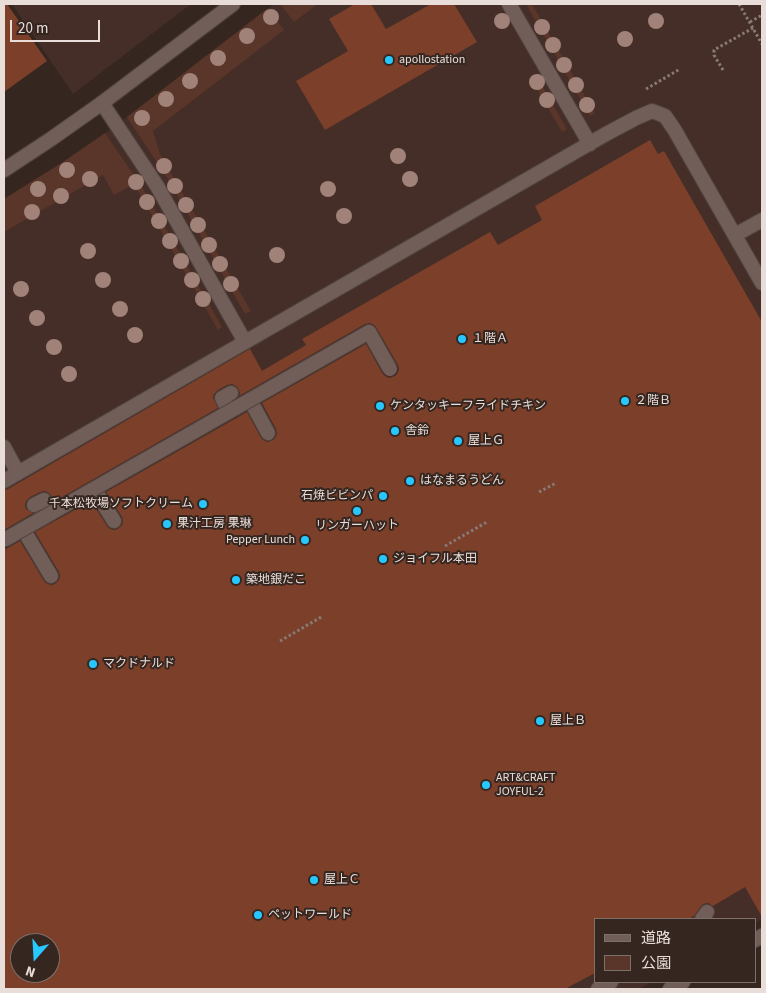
<!DOCTYPE html>
<meta charset="utf-8">
<style>
body{margin:0}
#map{position:relative;width:766px;height:993px;overflow:hidden;background:#362620;font-family:"Source Sans 3","Noto Sans JP",sans-serif}
canvas{display:block}
.frame{position:absolute;inset:0;border:5px solid #e8ddd9;pointer-events:none}
.legend{position:absolute;left:594px;top:918px;width:162px;height:65px;box-sizing:border-box;background:#362620;border:1px solid #7d6f6a;margin:0;padding:6px 9px;list-style:none;font-size:15px;color:#e8ddd9}
.legend li{display:flex;align-items:center;gap:10px;height:25px}
.legend b{width:25px;border:1px solid #7d6f6a}
.north{position:absolute;left:10px;top:933px;width:50px;height:50px;box-sizing:border-box;background:#362620;border:1px solid #7d6f6a;border-radius:50%;rotate:199deg;font-size:14px;font-weight:700;line-height:20px;text-align:center;color:#e8ddd9}
.north::after{content:'';display:block;margin:auto;width:18px;height:22px;background:#27c8ff;clip-path:polygon(50% 0,100% 100%,50% 72%,0 100%)}
.scale{position:absolute;left:10px;top:20px;width:90px;height:22px;box-sizing:border-box;border:2px solid #e8ddd9;border-top:0;padding-left:6px;font-size:15px;line-height:18px;white-space:nowrap;color:#e8ddd9;-webkit-text-stroke:4px #362620;paint-order:stroke}
</style>
<div id="map">
<canvas width="766" height="993"></canvas>
<div class="frame"></div>
<ul class="legend">
<li><b style="height:6px;background:#715e58"></b>道路</li>
<li><b style="height:14px;background:#5a3529"></b>公園</li>
</ul>
<div class="north">N</div>
<div class="scale">20 m</div>
</div>
<script>
const c = document.querySelector('canvas').getContext('2d');
c.lineJoin = 'round';
function fillPath(path, color) { c.fillStyle = color; c.fill(path, 'evenodd'); }
const toPath = rows => new Path2D(rows.map(r => 'M' + r).join(''));
function strokePath(path, color, width, dash) { c.strokeStyle = color; c.lineWidth = width; c.lineCap = dash ? 'butt' : 'round'; c.setLineDash(dash || []); c.stroke(path); }
function drawText(font, color, halo, rows, align = 'center') {
  c.font = font + ' "Source Sans 3","Noto Sans JP",sans-serif'; c.lineWidth = 4; c.setLineDash([]); c.textBaseline = 'middle'; c.strokeStyle = halo; c.fillStyle = color; for (const [text, x, y, turn = 0] of rows) {
    c.save(); c.translate(x, y); c.rotate((+turn || 0) * Math.PI / 180); c.textAlign = isNaN(turn) ? turn : align; if (halo) c.strokeText(text, 0, 0); c.fillText(text, 0, 0); c.restore();
  }
}
const built = toPath([
 [12,4,191,4,73,94],
 [274,4,762,4,762,919,755,923,755,919,595,919,595,982,652,982,639,989,4,989,4,199,63,162,96,140,127,117],
 [20,943,50,943,50,973,20,973]
]);
const green = toPath([
 [280,4,318,4,294,22],
 [526,4,532,4,595,113,590,116],
 [268,8,284,30,153,131,160,154,251,311,245,314,168,179,127,117],
 [537,77,567,129,562,132,532,80],
 [105,133,142,187,222,327,218,330,134,184,114,195,103,175,4,232,4,199,63,162]
]);
const building = toPath([
 [4,4,7,4,47,61,4,92],
 [355,4,371,4,386,29,431,4,454,4,477,42,325,130,296,81,348,51,329,19],
 [650,140,658,154,664,151,762,322,762,917,745,887,713,906,708,903,703,904,700,907,694,916,689,919,595,919,595,973,565,989,4,989,4,549,8,548,20,541,44,581,46,583,51,585,55,584,59,580,60,576,59,572,35,532,91,501,107,526,110,529,114,530,118,529,122,525,123,521,122,517,106,492,247,412,261,438,263,440,267,442,273,440,275,438,277,434,276,429,262,403,366,344,382,373,385,376,389,378,395,376,397,374,399,370,398,365,376,327,374,325,370,323,365,324,239,396,240,393,238,388,236,386,232,384,227,385,218,390,214,394,213,398,218,408,55,501,49,493,45,491,40,492,30,497,26,501,25,505,26,509,33,513,4,530,4,490,8,489,250,349,262,371,306,345,302,339,490,232,498,245,542,220,535,206],
 [20,943,50,943,50,973,20,973]
]);
const path = toPath([
 [739,4,762,44],
 [750,22,762,15],
 [723,70,714,55,714,50,753,28],
 [646,89,680,69],
 [539,492,556,483],
 [445,546,487,522],
 [280,641,323,616]
]);
const service = toPath([
 [509,4,590,144],
 [102,103,157,186,245,342],
 [735,235,762,220],
 [4,447,18,473],
 [4,481,606,134,636,118,652,111,665,116,674,129,762,283],
 [702,919,707,912],
 [598,989,611,982]
]);
const pedestrian = toPath([
 [250,400,268,433],
 [229,411,222,398,231,393],
 [94,489,114,521],
 [34,505,44,500,51,513,23,529,51,576]
]);
const tertiary = toPath([
 [4,170,51,139,102,103,233,4],
 [755,940,762,936],
 [670,989,683,982]
]);
const pedestrianBridge = toPath([
 [4,540,369,332,390,369]
]);
const trees = [
 [271,17],
 [502,21],
 [656,21],
 [542,27],
 [247,36],
 [625,39],
 [553,45],
 [218,58],
 [564,65],
 [190,81],
 [537,82],
 [576,85],
 [166,99],
 [547,100],
 [587,105],
 [142,118],
 [398,156],
 [164,166],
 [67,170],
 [90,179],
 [410,179],
 [136,182],
 [175,186],
 [38,189],
 [328,189],
 [61,196],
 [147,202],
 [186,205],
 [32,212],
 [344,216],
 [159,221],
 [198,225],
 [170,241],
 [209,245],
 [88,251],
 [277,255],
 [181,261],
 [220,264],
 [103,280],
 [192,280],
 [231,284],
 [21,289],
 [203,299],
 [120,309],
 [37,318],
 [135,335],
 [54,347],
 [69,374]
];
const markers = [
 [389,60,5,"#27c8ff"],
 [462,339,5,"#27c8ff"],
 [625,401,5,"#27c8ff"],
 [380,406,5,"#27c8ff"],
 [395,431,5,"#27c8ff"],
 [458,441,5,"#27c8ff"],
 [410,481,5,"#27c8ff"],
 [383,496,5,"#27c8ff"],
 [203,504,5,"#27c8ff"],
 [357,511,5,"#27c8ff"],
 [167,524,5,"#27c8ff"],
 [305,540,5,"#27c8ff"],
 [383,559,5,"#27c8ff"],
 [236,580,5,"#27c8ff"],
 [93,664,5,"#27c8ff"],
 [540,721,5,"#27c8ff"],
 [486,785,5,"#27c8ff"],
 [314,880,5,"#27c8ff"],
 [258,915,5,"#27c8ff"]
];
const poiNames = [
 ["apollostation",399,60],
 ["１階Ａ",472,339],
 ["２階Ｂ",635,401],
 ["ケンタッキーフライドチキン",390,406],
 ["舎鈴",405,431],
 ["屋上Ｇ",468,441],
 ["はなまるうどん",420,481],
 ["石焼ビビンパ",373,496,"right"],
 ["千本松牧場ソフトクリーム",193,504,"right"],
 ["果汁工房 果琳",177,524],
 ["リンガーハット",357,526,"center"],
 ["Pepper Lunch",295,540,"right"],
 ["ジョイフル本田",393,559],
 ["築地銀だこ",246,580],
 ["マクドナルド",103,664],
 ["屋上Ｂ",550,721],
 ["ART&CRAFT",496,778],
 ["JOYFUL-2",496,792],
 ["屋上Ｃ",324,880],
 ["ペットワールド",268,915]
];
fillPath(built, '#442e27');
fillPath(green, '#5a3529');
fillPath(building, '#7c3f2a');
strokePath(service, '#524540', 16);
strokePath(pedestrian, '#524540', 16);
strokePath(tertiary, '#524540', 16);
strokePath(path, '#887a75', 3, [2.5, 2.5]);
strokePath(service, '#715e58', 14);
strokePath(pedestrian, '#715e58', 14);
strokePath(tertiary, '#715e58', 14);
strokePath(pedestrianBridge, '#524540', 16, []);
strokePath(pedestrianBridge, '#715e58', 14);
c.fillStyle = '#a08279';
for (const [x, y] of trees) { c.beginPath(); c.arc(x, y, 8, 0, 2 * Math.PI); c.fill(); }
for (const [x, y, r, color] of markers) { const dot = new Path2D(); dot.arc(x, y, r, 0, 2 * Math.PI); c.fillStyle = color; c.fill(dot); strokePath(dot, '#362620', 2); }
drawText('12px', '#e8ddd9', '#362620', poiNames, 'left');
</script>
